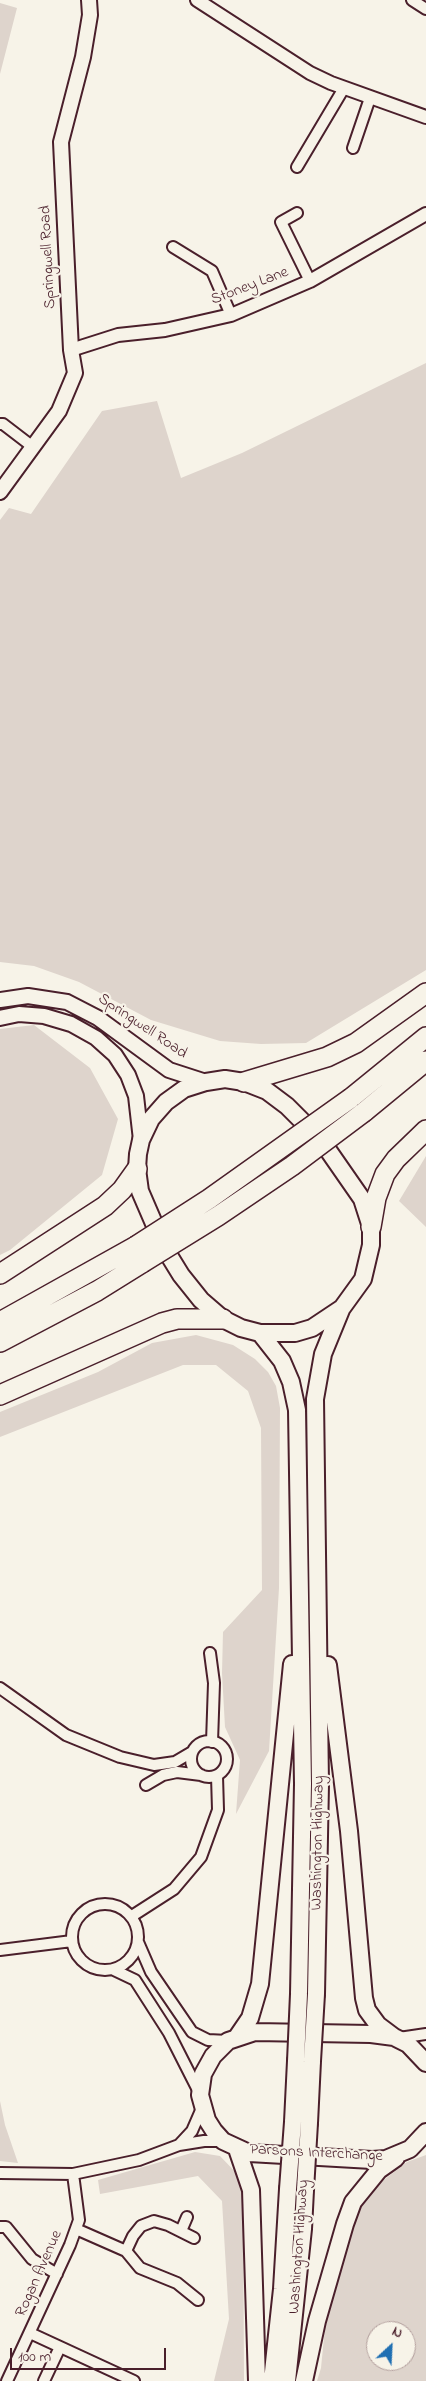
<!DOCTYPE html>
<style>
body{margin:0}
#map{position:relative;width:426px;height:2381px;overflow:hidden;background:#f7f3e8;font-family:"Indie Flower",sans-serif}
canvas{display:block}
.north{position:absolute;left:366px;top:2321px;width:50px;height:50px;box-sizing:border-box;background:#f7f3e8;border:1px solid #b29e9c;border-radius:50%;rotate:25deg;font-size:14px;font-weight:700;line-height:20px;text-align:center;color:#4a1f2b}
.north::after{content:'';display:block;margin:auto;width:18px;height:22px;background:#1f6fb2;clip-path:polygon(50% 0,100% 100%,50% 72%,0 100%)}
.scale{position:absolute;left:10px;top:2348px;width:156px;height:22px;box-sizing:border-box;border:2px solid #4a1f2b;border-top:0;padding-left:6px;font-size:15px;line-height:18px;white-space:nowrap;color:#4a1f2b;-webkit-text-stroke:4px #f7f3e8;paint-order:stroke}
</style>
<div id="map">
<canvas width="426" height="2381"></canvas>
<div class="north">N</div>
<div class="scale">100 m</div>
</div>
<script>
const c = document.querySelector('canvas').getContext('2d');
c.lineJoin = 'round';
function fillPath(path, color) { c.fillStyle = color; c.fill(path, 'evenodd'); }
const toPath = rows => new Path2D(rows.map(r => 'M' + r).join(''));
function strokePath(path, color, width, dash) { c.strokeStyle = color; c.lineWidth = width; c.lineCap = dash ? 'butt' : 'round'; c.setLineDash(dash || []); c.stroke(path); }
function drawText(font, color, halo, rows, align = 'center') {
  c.font = font + ' "Indie Flower",sans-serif'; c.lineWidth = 4.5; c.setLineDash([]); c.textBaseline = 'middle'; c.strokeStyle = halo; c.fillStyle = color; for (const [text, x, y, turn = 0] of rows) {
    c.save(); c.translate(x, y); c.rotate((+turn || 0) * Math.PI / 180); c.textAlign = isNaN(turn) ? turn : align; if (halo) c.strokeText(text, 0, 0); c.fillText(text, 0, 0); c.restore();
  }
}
const green = toPath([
 [0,3,17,8,0,74],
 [426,363,426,970,306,1043,261,1044,220,1041,151,1020,79,982,34,966,0,962,0,520,9,508,31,514,102,411,157,401,181,478,242,453],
 [34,1025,90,1068,118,1119,102,1175,10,1250,0,1255,0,1029],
 [426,1156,426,1227,399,1201],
 [196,1335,233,1345,255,1359,268,1372,276,1386,280,1408,279,1588,269,1751,236,1814,240,1760,225,1727,222,1673,223,1632,262,1590,261,1428,248,1391,216,1365,183,1365,0,1437,0,1412,98,1372,152,1343],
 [0,2101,5,2125,18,2163,0,2161],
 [195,2152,220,2156,243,2180,244,2381,214,2381,229,2319,222,2201,198,2176,100,2194,98,2180],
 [426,2155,426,2381,317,2381,321,2368,326,2317,353,2219,367,2193,407,2162],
 [376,2331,406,2331,406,2361,376,2361]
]);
const minor = toPath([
 [412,0,426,9],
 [353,148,370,98],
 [297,167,344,88],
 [297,213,281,222,310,281],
 [173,247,212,271,231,315],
 [0,424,3,424,33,447],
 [210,1653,214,1683,212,1742],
 [0,1688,66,1735,120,1757,154,1765,175,1762,192,1752],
 '191 1759a18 18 0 1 1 36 0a18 18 0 1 1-36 0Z',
 [146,1785,163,1775,177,1772,201,1775],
 '72 1937a33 33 0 1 1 66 0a33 33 0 1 1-66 0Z',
 [132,1916,174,1889,201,1857,218,1810,217,1776],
 [138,1942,151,1972,192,2032,208,2040,228,2041],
 [0,1950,72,1941],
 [114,1970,135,1980,169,2033,200,2094],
 [399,2038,426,2034],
 [179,2145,192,2131,202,2108],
 [0,2173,73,2174,139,2160,179,2145,204,2141,223,2141],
 [0,2227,6,2227,32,2259,57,2274],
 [76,2229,126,2251,140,2268,177,2283,198,2300],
 [181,2231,187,2217],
 [126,2251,133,2236,141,2226,154,2221,168,2225,194,2238],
 [30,2333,134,2381],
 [7,2381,70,2245,79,2220,73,2174],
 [44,2381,60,2347]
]);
const tertiary = toPath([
 [197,0,310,73,331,83,426,117],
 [71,350,118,335,165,330,231,315,310,281,426,214]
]);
const secondary = toPath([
 [0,492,59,411,75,373,71,350,61,142,83,57,90,15,89,0],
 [0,1000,28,996,67,1002,98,1018,169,1070,206,1082],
 [0,1018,19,1014,44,1016,71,1024,96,1038,115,1055,128,1075,136,1096,141,1140]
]);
const primary = toPath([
 [225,1079,244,1082,267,1091,287,1106,321,1140,362,1199,371,1227,371,1245,363,1279,342,1308,312,1328,295,1333,260,1333,241,1328,223,1319,201,1300,181,1275,165,1249,140,1191,137,1169,138,1154,141,1140,151,1119,166,1102,184,1089,206,1082,225,1079],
 [260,1333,282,1361,291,1382,297,1410,303,1784,299,1994],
 [328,1665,349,1831,364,1998,367,2010,378,2025,394,2037],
 [316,1994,320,1784,315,1399,323,1354,341,1310],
 [237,2037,250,2018,260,1984,292,1664],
 [426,2063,408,2044,394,2037,371,2034,255,2032,228,2041,213,2056,203,2074,200,2095,207,2120,214,2131,223,2141,249,2153,372,2160,386,2159,410,2149,426,2132],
 [293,2122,296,2061],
 [309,2123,312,2061],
 [237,2149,251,2190,257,2381],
 [272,2381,282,2289,288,2189],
 [287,2381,303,2229,305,2190],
 [304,2381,317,2321,345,2224,353,2202,379,2170,396,2158]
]);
const motorway = toPath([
 [244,1082,327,1057,356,1043,426,993],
 [351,1098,426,1037],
 [364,1112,426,1061],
 [371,1227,376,1198,385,1174,396,1159,426,1130],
 [0,1274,105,1206,122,1190,137,1169],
 [0,1322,136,1246],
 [0,1342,97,1291,142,1263],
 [0,1395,162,1323,177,1319,223,1319]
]);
const primaryBridge = toPath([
 [296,2061,299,1994],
 [312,2061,316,1994],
 [288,2189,293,2122],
 [305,2190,309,2123]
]);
const motorwayBridge = toPath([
 [136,1246,209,1199,351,1098],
 [142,1263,218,1216,292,1166,364,1112]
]);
const streetNames = [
 ["Springwell Road",49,257,-93],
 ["Stoney Lane",250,287,-21],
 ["Springwell Road",142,1027,34],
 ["Washington Highway",319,1843,-89],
 ["Parsons Interchange",316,2154,3],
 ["Washington Highway",300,2247,-86],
 ["Rogan Avenue",40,2274,-66]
];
fillPath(green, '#ded4cc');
strokePath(minor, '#4a1f2b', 14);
strokePath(tertiary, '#4a1f2b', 16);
strokePath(secondary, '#4a1f2b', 18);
strokePath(primary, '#4a1f2b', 20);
strokePath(motorway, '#4a1f2b', 22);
strokePath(minor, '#f7f3e8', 10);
strokePath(tertiary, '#f7f3e8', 12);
strokePath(secondary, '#f7f3e8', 14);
strokePath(primary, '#f7f3e8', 16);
strokePath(motorway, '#f7f3e8', 19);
strokePath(primaryBridge, '#4a1f2b', 20, []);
strokePath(motorwayBridge, '#4a1f2b', 22, []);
strokePath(primaryBridge, '#f7f3e8', 16);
strokePath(motorwayBridge, '#f7f3e8', 19);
drawText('16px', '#4a1f2b', '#f7f3e8', streetNames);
</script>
